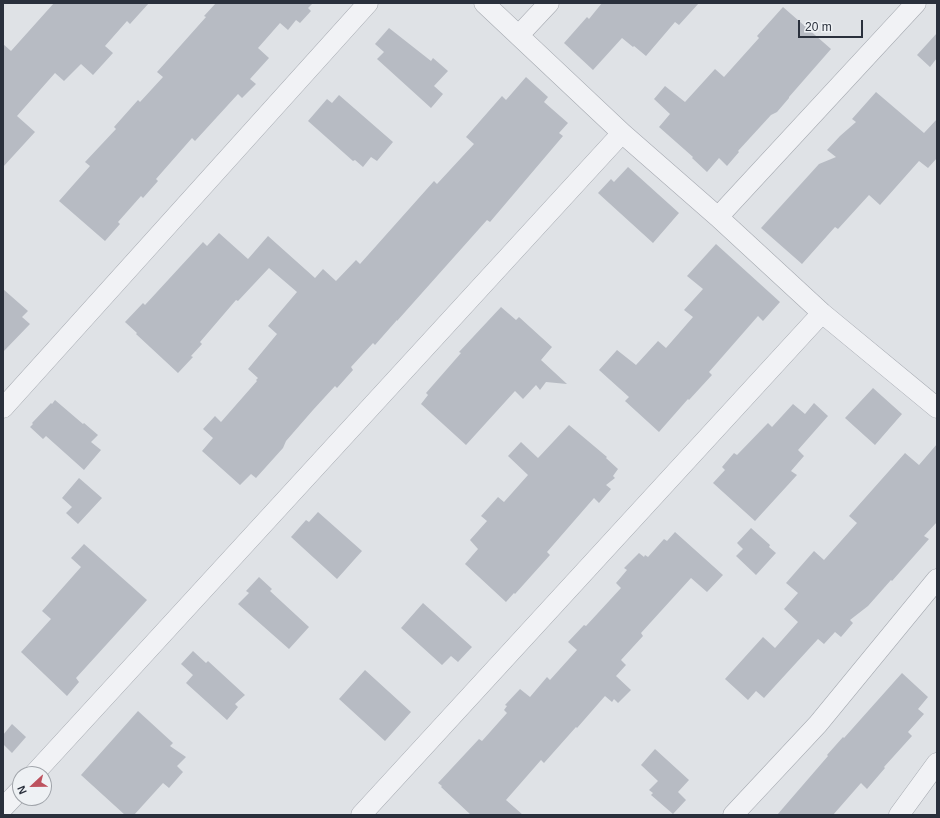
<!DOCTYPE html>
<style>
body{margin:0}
#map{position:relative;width:940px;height:818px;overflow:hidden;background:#dfe2e6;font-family:Helvetica,sans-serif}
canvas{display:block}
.frame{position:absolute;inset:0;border:4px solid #2a303c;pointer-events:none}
.north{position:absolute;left:12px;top:766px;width:40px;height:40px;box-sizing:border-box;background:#eef1f4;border:1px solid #a0a4aa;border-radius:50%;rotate:248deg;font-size:11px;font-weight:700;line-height:16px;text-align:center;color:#2a303c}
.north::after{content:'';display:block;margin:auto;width:14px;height:18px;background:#bd525e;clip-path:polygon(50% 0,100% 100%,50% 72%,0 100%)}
.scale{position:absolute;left:798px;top:20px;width:65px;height:18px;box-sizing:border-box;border:2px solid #2a303c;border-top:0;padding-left:5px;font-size:12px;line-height:14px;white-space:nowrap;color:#2a303c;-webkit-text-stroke:3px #eef1f4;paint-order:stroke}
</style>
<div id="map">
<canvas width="940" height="818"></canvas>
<div class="frame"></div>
<div class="north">N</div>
<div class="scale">20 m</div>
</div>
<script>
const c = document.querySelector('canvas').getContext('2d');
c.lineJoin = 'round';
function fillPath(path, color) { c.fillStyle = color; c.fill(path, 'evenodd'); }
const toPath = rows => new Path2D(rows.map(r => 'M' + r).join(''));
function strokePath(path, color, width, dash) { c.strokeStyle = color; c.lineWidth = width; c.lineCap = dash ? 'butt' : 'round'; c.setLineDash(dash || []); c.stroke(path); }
const building = toPath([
 [54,3,149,3,130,24,127,21,105,46,113,53,93,75,81,64,64,81,55,73,17,116,35,132,3,167,3,44,11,51],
 [216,3,313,3,308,8,311,11,300,23,296,20,288,30,280,23,258,48,269,58,250,79,256,84,242,98,238,94,195,141,192,138,156,179,158,181,143,198,141,196,118,222,120,224,105,241,59,201,90,166,85,162,116,129,114,127,138,100,140,102,163,77,157,72,206,17,204,16],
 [602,3,699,3,679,25,675,22,646,56,634,46,633,47,622,38,593,70,564,43,587,17,589,19],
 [783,7,831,49,789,97,789,98,777,112,771,115,738,151,739,152,727,166,719,158,707,172,692,158,693,157,659,127,670,114,654,99,665,86,685,102,715,69,724,77,759,38,757,36],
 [389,28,431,61,433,58,448,71,434,86,443,94,431,108,377,59,384,52,375,44],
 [937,33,937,58,930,67,917,55],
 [526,77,548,97,544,102,568,123,559,133,563,136,490,222,487,220,397,321,397,320,375,345,373,343,351,367,353,370,337,388,335,386,313,410,286,441,283,448,256,478,251,474,240,485,202,451,213,438,203,429,215,416,221,422,257,381,256,380,258,378,248,369,277,334,268,326,297,292,269,268,238,301,236,300,200,342,202,344,191,356,193,357,178,373,136,334,137,333,125,322,143,303,145,305,203,242,207,246,219,233,248,259,268,236,315,278,323,269,336,281,356,260,360,264,434,181,437,184,474,144,466,137,502,96,506,100],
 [876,92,924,133,937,119,937,158,928,168,919,161,880,205,869,195,838,229,835,227,802,264,761,228,819,164,836,157,827,150,840,136,856,122,852,119],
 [339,95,393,142,377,161,371,157,363,167,355,160,353,161,308,121,327,99,332,103],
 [628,167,679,213,653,243,598,193,611,179,614,182],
 [716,244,780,302,763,321,758,316,709,372,712,375,689,400,688,399,659,432,625,401,629,397,599,370,617,350,636,365,658,341,666,348,693,317,684,310,703,289,687,276],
 [3,289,28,311,22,317,30,324,3,352],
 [501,307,516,320,519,317,552,347,541,360,567,384,546,382,540,390,536,385,523,399,515,391,466,445,421,404,428,395,426,393,461,353,459,352],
 [873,388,902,414,875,445,845,418],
 [55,400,83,424,84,423,98,435,91,442,101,450,84,470,46,436,43,439,30,427,33,424,32,423,51,403,52,404],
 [814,403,828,416,798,450,804,456,791,471,797,475,755,521,713,483,725,470,722,467,734,453,737,455,768,423,772,427,793,404,805,414],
 [569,425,607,457,606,458,618,469,613,476,615,478,606,485,611,489,599,503,594,498,547,552,550,555,515,594,514,593,506,602,465,564,478,549,470,540,487,521,481,516,498,497,504,502,528,475,508,456,521,442,538,458],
 [937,444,937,522,924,536,929,539,892,581,891,580,868,606,850,620,853,623,841,637,835,632,824,644,818,639,764,698,756,691,748,700,725,679,763,637,775,648,798,622,784,609,798,593,786,583,814,551,824,560,857,523,849,516,905,453,919,465],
 [79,478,102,498,78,524,66,513,72,507,62,498],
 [318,512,362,551,337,579,291,537,306,520,309,522],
 [751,528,770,545,769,547,776,553,756,575,736,556,743,549,737,543],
 [675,532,723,575,707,592,691,578,641,633,643,636,621,660,626,665,616,676,631,690,618,703,614,699,612,702,605,696,577,728,576,727,544,763,541,760,506,800,523,815,471,815,441,787,442,786,438,783,479,739,482,741,507,713,504,710,507,706,505,705,520,689,530,697,547,677,550,680,577,650,568,642,584,625,586,626,621,588,616,583,627,570,624,568,639,553,644,557,645,555,648,557,664,539,667,541],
 [84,544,147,600,76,678,79,682,67,696,21,652,51,619,42,611,81,567,71,558],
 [259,577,272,589,270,591,309,627,289,649,238,604,249,593,246,591],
 [423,603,472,647,458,662,451,656,442,665,401,628],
 [193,651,206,663,208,661,245,695,235,704,238,707,227,720,186,683,193,675,181,664],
 [365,670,411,712,385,741,339,699],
 [902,673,928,697,918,709,924,714,908,732,912,736,884,767,885,768,867,789,861,783,833,815,777,815,828,756,827,755,843,737,844,738],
 [138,711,173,743,170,746,186,757,177,766,183,772,169,788,163,783,134,815,125,815,81,775],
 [12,724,26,737,12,753,3,744,3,735],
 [655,749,689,780,678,792,686,800,673,814,651,795,653,793,649,790,658,781,641,765]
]);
const minor = toPath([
 [484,3,622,133,718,217,822,313,937,408],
 [519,35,549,3],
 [718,217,916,3],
 [3,408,368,3],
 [34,774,622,133],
 [3,808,20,790],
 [361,815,822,313],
 [733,815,818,724,937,579],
 [899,815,937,763]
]);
fillPath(building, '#b7bbc3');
strokePath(minor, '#a5a9b0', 21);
strokePath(minor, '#f1f2f5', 20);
</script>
